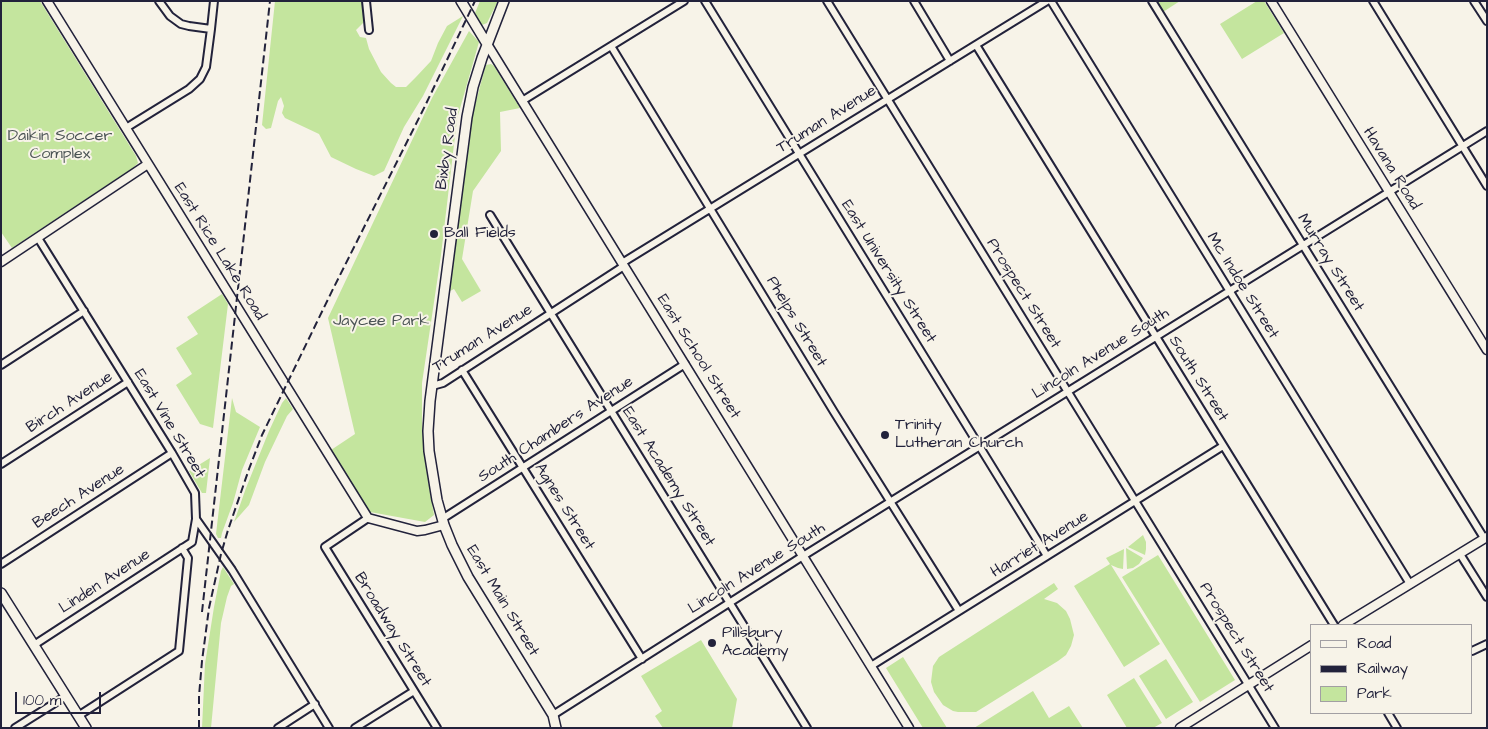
<!DOCTYPE html>
<style>
body{margin:0}
#map{position:relative;width:1488px;height:729px;overflow:hidden;background:#f7f3e8;font-family:"Architects Daughter",sans-serif}
canvas{display:block}
.frame{position:absolute;inset:0;border:2px solid #22223b;pointer-events:none}
.legend{position:absolute;left:1310px;top:624px;width:162px;height:90px;box-sizing:border-box;background:#f7f3e8;border:1px solid #a29fa3;margin:0;padding:6px 9px;list-style:none;font-size:15px;color:#22223b}
.legend li{display:flex;align-items:center;gap:10px;height:25px}
.legend b{width:25px;border:1px solid #a29fa3}
.scale{position:absolute;left:15px;top:692px;width:86px;height:22px;box-sizing:border-box;border:2px solid #22223b;border-top:0;padding-left:6px;font-size:15px;line-height:18px;white-space:nowrap;color:#22223b;-webkit-text-stroke:4px #f7f3e8;paint-order:stroke}
</style>
<div id="map">
<canvas width="1488" height="729"></canvas>
<div class="frame"></div>
<ul class="legend">
<li><b style="height:6px;background:#f7f3e8"></b>Road</li>
<li><b style="height:6px;background:#22223b"></b>Railway</li>
<li><b style="height:14px;background:#c4e59e"></b>Park</li>
</ul>
<div class="scale">100 m</div>
</div>
<script>
const c = document.querySelector('canvas').getContext('2d');
c.lineJoin = 'round';
function fillPath(path, color) { c.fillStyle = color; c.fill(path, 'evenodd'); }
const toPath = rows => new Path2D(rows.map(r => 'M' + r).join(''));
function strokePath(path, color, width, dash) { c.strokeStyle = color; c.lineWidth = width; c.lineCap = dash ? 'butt' : 'round'; c.setLineDash(dash || []); c.stroke(path); }
function drawText(font, color, halo, rows, align = 'center') {
  c.font = font + ' "Architects Daughter",sans-serif'; c.lineWidth = 4; c.setLineDash([]); c.textBaseline = 'middle'; c.strokeStyle = halo; c.fillStyle = color; for (const [text, x, y, turn = 0] of rows) {
    c.save(); c.translate(x, y); c.rotate((+turn || 0) * Math.PI / 180); c.textAlign = isNaN(turn) ? turn : align; if (halo) c.strokeText(text, 0, 0); c.fillText(text, 0, 0); c.restore();
  }
}
const green = toPath([
 [1,1,40,1,136,156,138,163,133,168,12,248,1,232],
 [275,1,363,1,364,12,363,23,356,30,360,37,366,38,369,49,381,72,391,83,396,87,406,87,416,77,431,61,438,43,447,26,463,16,423,96,404,127,384,171,374,176,356,169,331,157,319,134,285,118,282,113,284,106,281,97,278,101,271,128,266,129,262,125],
 [480,1,498,1,487,23,482,25,479,22,475,13],
 [1157,1,1180,1,1163,12],
 [1257,1,1264,1,1284,33,1242,59,1220,24],
 [469,31,479,42,457,119,441,255,422,383,422,422,426,468,434,515,425,522,370,512,331,450,355,434,328,318,432,98],
 [491,64,494,66,520,108,500,112,501,151,473,191,462,259,481,291,462,302,454,289,450,291,468,138,474,109,485,68,486,65],
 [222,294,228,304,213,428,200,424,176,385,192,374,176,348,198,334,187,317],
 [232,398,236,412,260,427,242,470,233,503,222,533,221,538,218,538,216,534],
 [286,398,293,409,287,416,265,462,249,505,234,522,246,488,269,431,282,403],
 [210,458,206,493,202,493,189,471],
 [1143,535,1146,542,1146,549,1145,555,1128,547],
 [1126,548,1143,558,1139,564,1133,568,1127,569],
 [1124,549,1123,569,1118,568,1111,565,1160,644,1124,667,1074,586,1110,564,1106,558],
 [1158,555,1235,680,1200,702,1122,577],
 [223,567,234,584,231,586,227,597,221,623,211,728,202,728,205,664,214,607,221,571],
 [1054,583,1058,589,1044,599,1057,603,1066,611,1070,619,1074,635,1071,646,1066,655,1058,661,976,712,958,712,953,711,943,705,934,692,931,682,933,666,939,657],
 [701,640,737,699,732,728,663,728,655,716,662,711,641,676],
 [903,657,947,728,923,728,886,668],
 [1166,659,1193,702,1166,719,1139,676],
 [1134,678,1162,723,1153,728,1127,728,1107,695],
 [1033,691,1049,718,1069,706,1083,728,974,728]
]);
const minor = toPath([
 [159,1,170,16,181,24,189,26,211,29,214,1],
 [366,1,369,30],
 [705,1,1047,556],
 [827,1,1275,728],
 [914,1,950,61],
 [1051,1,1410,584],
 [1152,1,1484,538],
 [1373,1,1487,186],
 [1474,1,1487,21],
 [976,45,1334,625],
 [611,46,834,412,959,611],
 [522,101,684,1],
 [126,128,189,89,200,79,206,67,211,29],
 [490,215,807,728],
 [38,238,172,453,195,493,196,519,232,570,329,728],
 [622,263,1047,1],
 [1,365,84,311],
 [462,370,642,659],
 [432,386,443,383,624,266],
 [1,464,128,382],
 [368,518,325,547,437,728],
 [442,519,685,364],
 [1460,554,1487,597],
 [1,564,172,453],
 [34,645,192,542,196,519],
 [1472,651,1487,644],
 [871,666,1223,446],
 [1388,713,1397,728],
 [553,715,803,556,1487,131],
 [78,716,179,651,188,558,182,548],
 [15,728,66,696],
 [278,728,315,704],
 [355,728,414,691]
]);
const tertiary = toPath([
 [47,1,368,518,417,531,425,530,444,525],
 [1271,1,1487,350],
 [487,44,909,728],
 [1,262,148,164],
 [1343,625,1487,537],
 [1180,728,1312,645]
]);
const secondary = toPath([
 [461,1,487,44],
 [504,1,482,58,473,87,467,117,430,401,428,431,429,451,437,500,444,525,452,545,468,577,553,715,556,728],
 [1,593,86,728]
]);
const rail = toPath([
 [202,612,270,1],
 [199,728,199,696,202,661,209,608,221,554,228,530,249,469,262,435,333,289,425,106,475,1]
]);
const markers = [
 [434,234,5,"#22223b"],
 [885,435,5,"#22223b"],
 [712,643,5,"#22223b"]
];
const streetNames = [
 ["Truman Avenue",827,120,-32],
 ["Bixby Road",448,149,-82],
 ["Havana Road",1391,169,58],
 ["East Rice Lake Road",219,252,58],
 ["Murray Street",1330,263,58],
 ["East University Street",888,272,58],
 ["Mc Indoe Street",1242,286,58],
 ["Prospect Street",1023,294,58],
 ["Phelps Street",796,322,59],
 ["Truman Avenue",483,339,-32],
 ["Lincoln Avenue South",1101,354,-32],
 ["East School Street",698,357,58],
 ["South Street",1198,379,58],
 ["Birch Avenue",70,403,-33],
 ["East Vine Street",169,424,59],
 ["South Chambers Avenue",556,430,-33],
 ["East Academy Street",668,477,58],
 ["Beech Avenue",79,497,-33],
 ["Agnes Street",564,507,58],
 ["Harriet Avenue",1040,545,-32],
 ["Lincoln Avenue South",757,569,-32],
 ["Linden Avenue",105,582,-33],
 ["East Main Street",502,601,59],
 ["Broadway Street",392,630,58],
 ["Prospect Street",1236,638,58]
];
const parkNames = [
 ["Daikin Soccer",60,137],
 ["Complex",60,155],
 ["Jaycee Park",381,322]
];
const poiNames = [
 ["Ball Fields",444,234],
 ["Trinity",895,426],
 ["Lutheran Church",895,444],
 ["Pillsbury",722,634],
 ["Academy",722,652]
];
fillPath(green, '#c4e59e');
strokePath(minor, '#22223b', 10);
strokePath(tertiary, '#22223b', 11);
strokePath(secondary, '#22223b', 12);
strokePath(minor, '#f7f3e8', 6);
strokePath(tertiary, '#f7f3e8', 8);
strokePath(secondary, '#f7f3e8', 9);
strokePath(rail, '#22223b', 2, [8, 4]);
for (const [x, y, r, color] of markers) { const dot = new Path2D(); dot.arc(x, y, r, 0, 2 * Math.PI); c.fillStyle = color; c.fill(dot); strokePath(dot, '#f7f3e8', 2); }
drawText('16px', '#22223b', '#f7f3e8', streetNames);
drawText('16px', '#4a5354', '#f7f3e8', parkNames);
drawText('16px', '#22223b', '#f7f3e8', poiNames, 'left');
</script>
